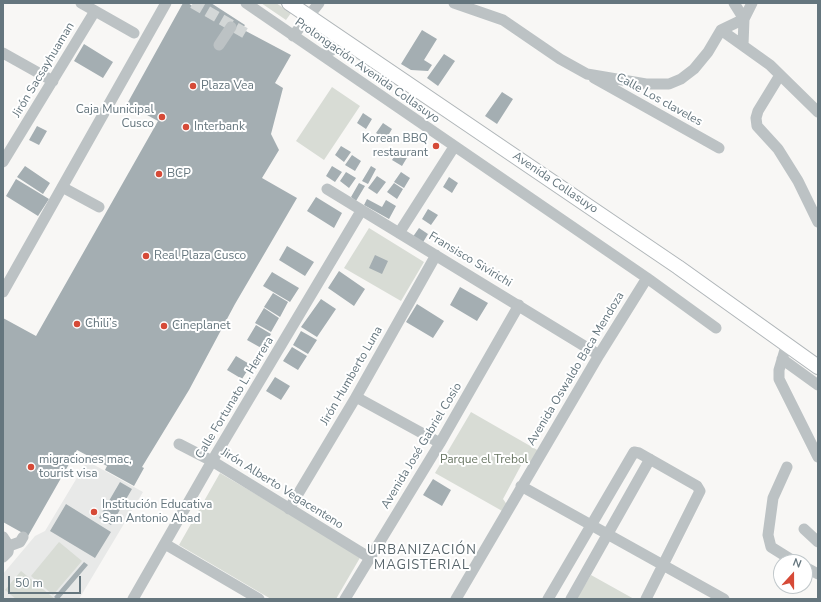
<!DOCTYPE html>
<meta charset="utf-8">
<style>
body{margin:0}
#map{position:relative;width:821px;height:602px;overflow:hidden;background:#f8f7f5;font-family:"Nunito Sans",sans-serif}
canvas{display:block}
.frame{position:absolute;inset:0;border:4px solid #65767e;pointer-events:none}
.north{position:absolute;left:773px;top:554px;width:40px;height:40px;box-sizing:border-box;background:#fff;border:1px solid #c1c8cb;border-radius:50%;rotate:21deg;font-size:11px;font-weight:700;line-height:16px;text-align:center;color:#65767e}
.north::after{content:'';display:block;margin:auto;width:14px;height:18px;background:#d64a37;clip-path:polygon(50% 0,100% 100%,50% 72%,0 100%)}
.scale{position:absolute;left:8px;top:576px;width:73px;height:18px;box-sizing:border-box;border:2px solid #65767e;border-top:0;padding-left:5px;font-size:12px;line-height:14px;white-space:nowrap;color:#65767e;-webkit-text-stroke:3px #fff;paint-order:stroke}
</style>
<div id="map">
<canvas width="821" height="602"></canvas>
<div class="frame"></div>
<div class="north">N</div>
<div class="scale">50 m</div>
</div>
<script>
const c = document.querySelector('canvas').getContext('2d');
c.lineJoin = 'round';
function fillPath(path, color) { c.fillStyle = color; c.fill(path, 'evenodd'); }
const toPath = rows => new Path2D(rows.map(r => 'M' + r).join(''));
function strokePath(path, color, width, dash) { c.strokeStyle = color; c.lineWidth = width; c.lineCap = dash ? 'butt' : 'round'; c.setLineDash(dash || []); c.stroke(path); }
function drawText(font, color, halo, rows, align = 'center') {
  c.font = font + ' "Nunito Sans",sans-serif'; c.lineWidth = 4; c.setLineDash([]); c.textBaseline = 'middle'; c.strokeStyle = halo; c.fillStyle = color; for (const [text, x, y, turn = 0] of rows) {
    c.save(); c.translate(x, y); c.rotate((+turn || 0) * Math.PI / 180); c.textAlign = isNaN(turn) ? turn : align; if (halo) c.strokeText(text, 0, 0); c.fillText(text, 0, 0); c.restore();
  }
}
const built = toPath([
 [87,461,143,492,79,599,3,599,3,574,35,536,45,531]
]);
const green = toPath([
 [261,3,276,3,291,13,286,20],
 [332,87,360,106,324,160,296,141],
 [369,228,424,262,401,301,344,268],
 [471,412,539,451,531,464,525,458,503,499,508,506,504,512,435,473],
 [220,473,361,556,336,599,271,599,179,545],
 [59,542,82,561,53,595,31,576],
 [21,571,55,599,16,599,5,590],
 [591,575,634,599,576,599]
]);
const building = toPath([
 [183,3,188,3,195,8,198,3,211,3,245,25,242,29,291,55,275,83,283,88,271,134,279,150,262,178,297,198,235,304,189,390,142,467,144,468,134,486,105,470,107,466,77,450,28,536,3,522,3,318,36,336,158,121,127,104],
 [422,30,437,39,424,60,432,65,428,71,411,70,401,64],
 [84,44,113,62,103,78,74,61],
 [444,54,455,61,438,86,427,78],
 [502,92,513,99,497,124,485,116],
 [363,113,372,119,366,129,357,123],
 [383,123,392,129,386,139,376,133],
 [37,126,47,131,39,145,29,140],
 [341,146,351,152,344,162,335,155],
 [399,150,408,156,402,166,392,160],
 [352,155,361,161,355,171,345,165],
 [25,166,50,183,43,194,17,177],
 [332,166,342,172,335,182,326,176],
 [371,166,376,169,368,184,362,181],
 [346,172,356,178,349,188,340,181],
 [401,172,410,178,404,188,394,182],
 [377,176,386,182,377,194,368,188],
 [449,177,458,183,452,193,443,187],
 [16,179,49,199,38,216,6,196],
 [359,183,365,186,356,201,351,197],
 [394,183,403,189,397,199,387,192],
 [316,197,342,213,334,228,307,211],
 [367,199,382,207,386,200,396,206,389,219,364,205],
 [428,209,438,215,431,225,422,219],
 [419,228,428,234,422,244,412,238],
 [287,246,314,262,305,276,279,260],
 [375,255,388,261,382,274,369,268],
 [339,271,365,289,354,306,328,288],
 [272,272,299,288,290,302,263,286],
 [460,287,488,303,477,321,450,305],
 [273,293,288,302,280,317,264,307],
 [321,299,336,309,317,337,301,327],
 [417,304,444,321,433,338,406,322],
 [264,308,279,318,271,332,255,323],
 [256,325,271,334,263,349,247,340],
 [301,331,317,340,308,354,293,345],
 [292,347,307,356,298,370,283,361],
 [236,356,251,365,242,379,227,370],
 [275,377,290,386,281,400,266,391],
 [433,479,451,490,442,506,423,495],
 [120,482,132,489,111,525,99,518],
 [66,504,111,532,95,558,50,531],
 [84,562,88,565,59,599,57,599,54,597]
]);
const minorTunnel = toPath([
 [193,3,245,33]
]);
const minor = toPath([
 [81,3,134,33],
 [246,3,647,278,716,328],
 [454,3,503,20,560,59,587,74,646,84,669,84,681,79,694,69,708,52,721,30],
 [734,3,744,19,743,45],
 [721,30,770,65,818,112],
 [721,30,744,19,752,3],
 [293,36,319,3],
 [219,45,231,27],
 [3,53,53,81],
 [322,55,347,42],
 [780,75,758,111,756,118,757,126,778,149,798,181,818,222],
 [594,78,719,148],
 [3,162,95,11],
 [62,187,99,207],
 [327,189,599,355],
 [399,233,454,147],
 [3,292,166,3],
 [787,343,779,370,779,379,818,457],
 [782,359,818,385],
 [356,397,440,443],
 [179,444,212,461,370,558],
 [787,467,773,498,768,535,771,547,795,562],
 [521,486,724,599],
 [289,509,356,397,436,255],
 [804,529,818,542],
 [3,537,9,546,8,552,3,557],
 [165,544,259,599],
 [9,546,20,542,23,537],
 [805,567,818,574],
 [133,599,212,461,361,211],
 [345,599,440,443,519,305],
 [456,599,599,355,647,278],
 [548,599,634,452,639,453,697,486,700,491,646,599],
 [571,599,650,459]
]);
const major = toPath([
 [289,3,678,267,818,367]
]);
const markers = [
 [193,86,4,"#d64a37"],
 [162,117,4,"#d64a37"],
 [186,127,4,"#d64a37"],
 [436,146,4,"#d64a37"],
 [159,174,4,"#d64a37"],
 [146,256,4,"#d64a37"],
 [77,324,4,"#d64a37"],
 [164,326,4,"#d64a37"],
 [31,467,4,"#d64a37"],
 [94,512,4,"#d64a37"]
];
const streetNames = [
 ["Jirón Sacsayhuaman",44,70,-59],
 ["Prolongación Avenida Collasuyo",367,71,35],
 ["Calle Los claveles",659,100,29],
 ["Avenida Collasuyo",555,183,34],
 ["Fransisco Sivirichi",470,260,31],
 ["Avenida Oswaldo Baca Mendoza",576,369,-59],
 ["Jirón Humberto Luna",352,376,-60],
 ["Calle Fortunato L. Herrera",235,398,-59],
 ["Avenida José Gabriel Cosio",422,446,-59],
 ["Jirón Alberto Vegacenteno",282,489,32]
];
const poiNames = [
 ["Plaza Vea",201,86],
 ["Caja Municipal",154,110,"right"],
 ["Cusco",154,124,"right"],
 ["Interbank",194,127],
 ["Korean BBQ",428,139,"right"],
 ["restaurant",428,153,"right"],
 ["BCP",167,174],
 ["Real Plaza Cusco",154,256],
 ["Chili’s",85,324],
 ["Cineplanet",172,326],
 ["migraciones mac,",39,460],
 ["tourist visa",39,474],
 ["Institución Educativa",102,505],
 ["San Antonio Abad",102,519]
];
const parkNames = [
 ["Parque el Trebol",484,460]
];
const neighbourhoodNames = [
 ["URBANIZACIÓN",422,551],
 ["MAGISTERIAL",422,566]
];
fillPath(built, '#e8e9e8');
fillPath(green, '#d8dcd5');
fillPath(building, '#a4aeb2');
strokePath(minorTunnel, '#d3d7d7', 11, [11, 5.5]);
strokePath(major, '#b0b6b9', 16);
strokePath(minor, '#bcc2c4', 11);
strokePath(major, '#fff', 14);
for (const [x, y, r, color] of markers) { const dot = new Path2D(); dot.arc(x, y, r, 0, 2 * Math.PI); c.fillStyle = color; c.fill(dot); strokePath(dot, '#fff', 1.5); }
drawText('12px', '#65767e', '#fff', streetNames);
drawText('12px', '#65767e', '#fff', poiNames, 'left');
drawText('12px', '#697663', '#fff', parkNames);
c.letterSpacing = '1px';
drawText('13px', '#566369', '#fff', neighbourhoodNames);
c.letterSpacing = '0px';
</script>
